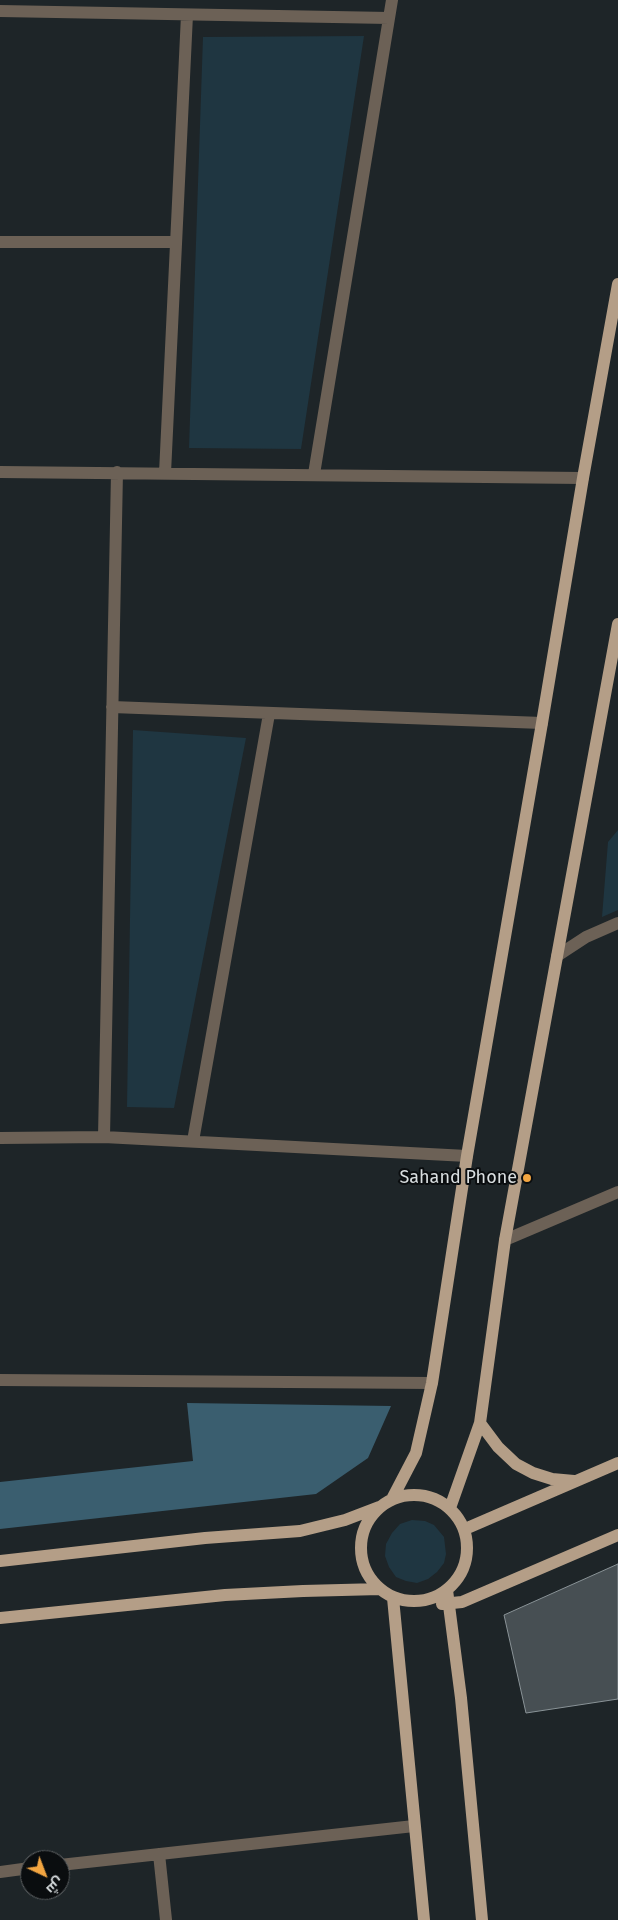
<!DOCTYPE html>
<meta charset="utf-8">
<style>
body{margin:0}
#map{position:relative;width:618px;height:1920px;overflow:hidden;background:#1e2528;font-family:"Fira Sans",Cairo,sans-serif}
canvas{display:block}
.north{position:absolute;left:20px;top:1850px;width:50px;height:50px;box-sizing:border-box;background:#0a0d0f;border:1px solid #5d6163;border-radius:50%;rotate:137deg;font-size:14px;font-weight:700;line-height:20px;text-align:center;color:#d9dee0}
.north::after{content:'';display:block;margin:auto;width:18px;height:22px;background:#f2a541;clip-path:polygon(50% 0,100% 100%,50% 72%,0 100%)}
</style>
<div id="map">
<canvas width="618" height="1920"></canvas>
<div class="north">ش</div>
</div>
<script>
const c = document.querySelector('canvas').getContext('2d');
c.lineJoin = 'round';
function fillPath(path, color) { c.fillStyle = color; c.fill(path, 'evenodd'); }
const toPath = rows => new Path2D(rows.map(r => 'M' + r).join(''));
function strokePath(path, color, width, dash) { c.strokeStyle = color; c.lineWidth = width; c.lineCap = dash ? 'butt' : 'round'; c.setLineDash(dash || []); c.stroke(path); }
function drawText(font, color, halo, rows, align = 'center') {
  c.font = font + ' "Fira Sans",sans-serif'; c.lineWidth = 4; c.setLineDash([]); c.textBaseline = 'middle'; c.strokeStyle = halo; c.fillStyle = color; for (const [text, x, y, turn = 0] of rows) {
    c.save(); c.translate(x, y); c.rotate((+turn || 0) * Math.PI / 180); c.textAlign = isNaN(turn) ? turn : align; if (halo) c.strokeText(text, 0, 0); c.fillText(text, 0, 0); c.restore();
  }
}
const green = toPath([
 [364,36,301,449,189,448,203,37],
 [133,730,246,738,174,1108,127,1107],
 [618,830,618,910,602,917,608,842],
 [412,1520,425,1521,434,1525,444,1537,446,1554,444,1563,437,1572,428,1579,417,1583,406,1581,396,1577,389,1567,385,1556,386,1544,392,1533,400,1524]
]);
const forest = toPath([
 [187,1403,391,1406,368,1458,316,1494,0,1529,0,1482,193,1461]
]);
const building = toPath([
 [618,1564,618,1699,526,1713,504,1615,618,1564]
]);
const minor = toPath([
 [0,11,389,18],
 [0,242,176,242],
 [0,472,583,478],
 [165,473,187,15],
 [314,474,392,0],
 [112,707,542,723],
 [557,956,586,937,618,923],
 [104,1137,117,472],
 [0,1138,104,1137,467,1156],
 [193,1141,269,714],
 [505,1240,618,1192],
 [0,1380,432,1383],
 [159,1854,166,1920],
 [60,1865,414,1826],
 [0,1872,30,1868]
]);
const major = toPath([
 [480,1423,498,1447,516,1464,533,1473,552,1479,574,1481],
 '361 1548a53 53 0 1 1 106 0a53 53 0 1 1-106 0Z',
 [392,1499,416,1453,432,1383,467,1156,542,723,583,478,618,284],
 [450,1508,480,1423,505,1240,618,624],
 [465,1529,618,1463],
 [0,1561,205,1538,300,1531,345,1520,379,1507],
 [447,1590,461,1698,482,1920],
 [393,1598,424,1920],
 [442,1604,462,1602,618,1535],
 [0,1618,225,1595,303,1591,380,1589]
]);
const markers = [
 [527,1178,5,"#f2a541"]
];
const poiNames = [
 ["Sahand Phone",517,1178]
];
fillPath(green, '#1f3641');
fillPath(forest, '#3a5e6f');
fillPath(building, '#474f53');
strokePath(building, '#8a9397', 1);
strokePath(minor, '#6c6156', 12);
strokePath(major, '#b49e87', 12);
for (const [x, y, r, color] of markers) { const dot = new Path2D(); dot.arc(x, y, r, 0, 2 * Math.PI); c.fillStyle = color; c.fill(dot); strokePath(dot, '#0a0d0f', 2); }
drawText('18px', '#d9dee0', '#0a0d0f', poiNames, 'right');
</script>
